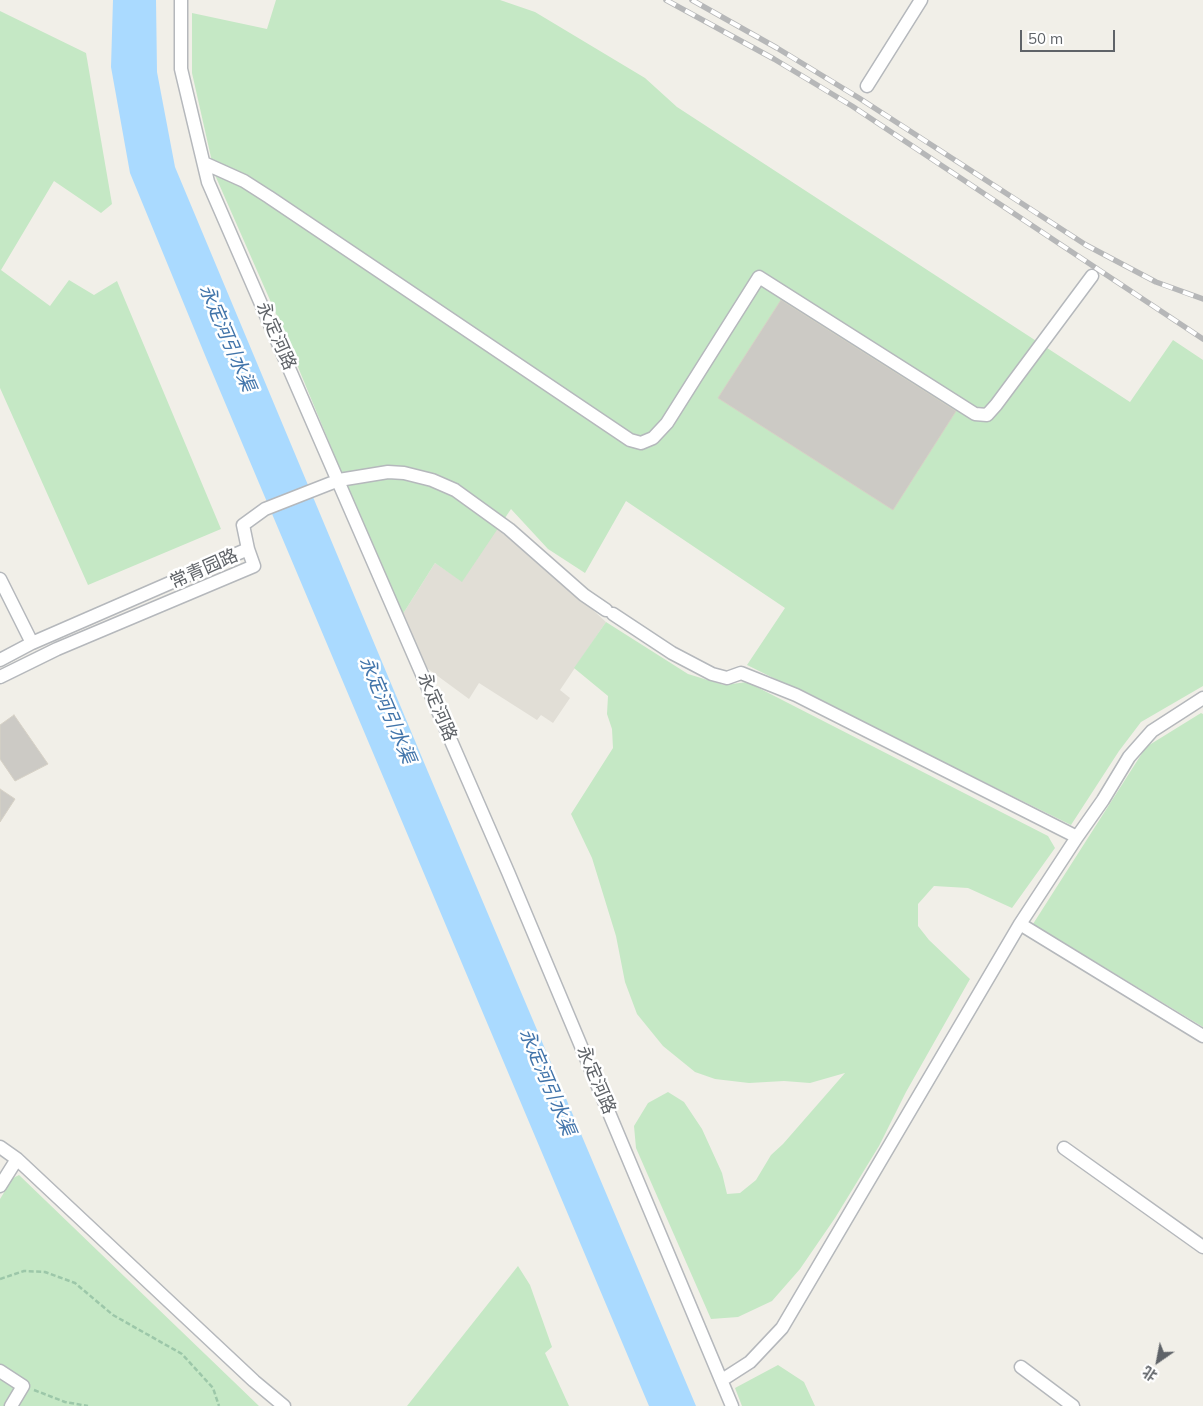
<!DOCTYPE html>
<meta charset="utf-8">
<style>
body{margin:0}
#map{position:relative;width:1203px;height:1406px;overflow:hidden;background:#f1efe8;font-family:Mulish,"Noto Sans SC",sans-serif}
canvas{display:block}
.north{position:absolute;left:1133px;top:1336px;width:50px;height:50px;-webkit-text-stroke:4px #fff;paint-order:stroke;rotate:213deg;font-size:14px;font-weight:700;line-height:20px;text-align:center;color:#5f6368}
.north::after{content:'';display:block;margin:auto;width:18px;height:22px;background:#5f6368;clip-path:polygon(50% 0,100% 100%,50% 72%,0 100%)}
.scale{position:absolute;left:1020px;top:30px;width:95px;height:22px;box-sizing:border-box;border:2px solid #5f6368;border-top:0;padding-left:6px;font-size:15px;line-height:18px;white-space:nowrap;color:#5f6368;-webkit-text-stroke:4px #fff;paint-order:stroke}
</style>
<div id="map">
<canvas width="1203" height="1406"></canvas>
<div class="north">北</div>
<div class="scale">50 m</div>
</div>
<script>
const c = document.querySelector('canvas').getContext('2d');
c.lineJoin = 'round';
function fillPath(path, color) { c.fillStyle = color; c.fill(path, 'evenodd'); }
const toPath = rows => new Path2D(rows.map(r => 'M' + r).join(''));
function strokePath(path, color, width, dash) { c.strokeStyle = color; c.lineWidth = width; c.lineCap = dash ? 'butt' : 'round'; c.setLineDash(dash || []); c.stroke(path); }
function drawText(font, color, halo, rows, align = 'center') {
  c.font = font + ' Mulish,"Noto Sans SC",sans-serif'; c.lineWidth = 5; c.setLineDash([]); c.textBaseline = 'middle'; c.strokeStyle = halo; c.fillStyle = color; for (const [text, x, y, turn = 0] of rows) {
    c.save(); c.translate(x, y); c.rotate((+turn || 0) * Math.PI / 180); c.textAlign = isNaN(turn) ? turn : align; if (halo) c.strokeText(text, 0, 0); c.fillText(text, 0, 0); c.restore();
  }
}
const education = toPath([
 [499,524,606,622,560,690,570,698,553,723,541,715,537,720,479,683,469,699,420,663,401,617,435,563,462,581]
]);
const green = toPath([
 [276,0,500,0,535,12,645,78,677,107,1130,402,1173,340,1203,360,1203,686,1141,722,1119,751,1071,825,747,665,785,608,626,501,585,573,548,549,511,509,462,582,435,563,401,617,277,316,215,175,192,73,192,13,267,29],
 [0,11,86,53,112,204,101,213,54,181,1,270,50,306,69,280,94,295,117,281,221,529,88,585,0,388],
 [606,622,688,674,724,685,747,682,1048,836,1055,848,1012,908,968,888,934,886,918,904,918,926,929,940,970,979,906,1092,879,1146,835,1218,800,1269,772,1301,738,1317,711,1319,636,1148,634,1126,648,1103,668,1092,684,1102,702,1129,722,1173,727,1194,740,1193,756,1180,771,1155,783,1144,845,1073,810,1083,784,1081,749,1083,715,1079,695,1072,663,1046,637,1014,625,982,616,936,592,858,571,814,613,748,612,729,607,714,608,696,574,668],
 [1201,713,1203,714,1203,1027,1033,924,1146,747],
 [19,1175,259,1406,0,1406,0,1199,13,1178],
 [518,1266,530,1285,552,1347,545,1353,569,1406,407,1406],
 [778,1365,804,1382,815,1406,742,1406,735,1388]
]);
const water = toPath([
 [113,0,156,0,157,72,175,167,428,772,696,1406,649,1406,207,360,130,173,111,67]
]);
const building = toPath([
 [781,300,956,411,893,510,718,398,781,300],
 [14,715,48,764,15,781,0,759,0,725,14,715],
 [0,789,15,799,0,822,0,789]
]);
const path = toPath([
 [0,1279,24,1271,45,1272,75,1283,113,1315,182,1354,213,1388,219,1406],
 [34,1390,65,1402,88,1406]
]);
const minor = toPath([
 [181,0,181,69,208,182,508,872,732,1406],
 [867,86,921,0],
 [204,163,244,181,269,197,630,440,641,443,653,438,667,423,759,277,975,414,987,415,996,405,1092,276],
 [0,579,32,643],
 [613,614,672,653,712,674,727,678,741,673,796,695,1077,837],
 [0,660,32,643,248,549],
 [0,677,57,649,254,566,248,549,243,525,265,509,339,480,388,472,404,473,432,480,455,490,509,529,584,595,606,610],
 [1020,924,1203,1036],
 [0,1147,17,1159,254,1381,284,1406],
 [1064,1148,1203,1247],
 [0,1186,17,1159],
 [1021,1367,1073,1406],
 [0,1371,23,1386,11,1406],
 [722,1380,750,1362,782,1328,1020,924,1077,837,1103,800,1129,757,1152,731,1203,698]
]);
const rail = toPath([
 [666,0,774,59,852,106,1203,339],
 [692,0,777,48,859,98,1086,245,1156,282,1203,299]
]);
const streetNames = [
 ["永定河路",276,336,66],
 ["常青园路",204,569,-24],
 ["永定河路",437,707,67],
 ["永定河路",596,1080,67]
];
const waterNames = [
 ["永定河引水渠",227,338,67],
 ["永定河引水渠",387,710,67],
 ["永定河引水渠",547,1082,67]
];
fillPath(education, '#e1ded6');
fillPath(green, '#c5e8c5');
fillPath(water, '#aadaff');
fillPath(building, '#cccac5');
strokePath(building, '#d6d1c6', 1);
strokePath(minor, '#b5b8bc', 15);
strokePath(path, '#9cc7a9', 2.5, [5, 2.5]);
strokePath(minor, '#fff', 12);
strokePath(rail, '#b6b7b8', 5.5);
strokePath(rail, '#fff', 4, [11]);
drawText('18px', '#5f6368', '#fff', streetNames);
drawText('italic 19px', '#4174aa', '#fff', waterNames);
</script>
